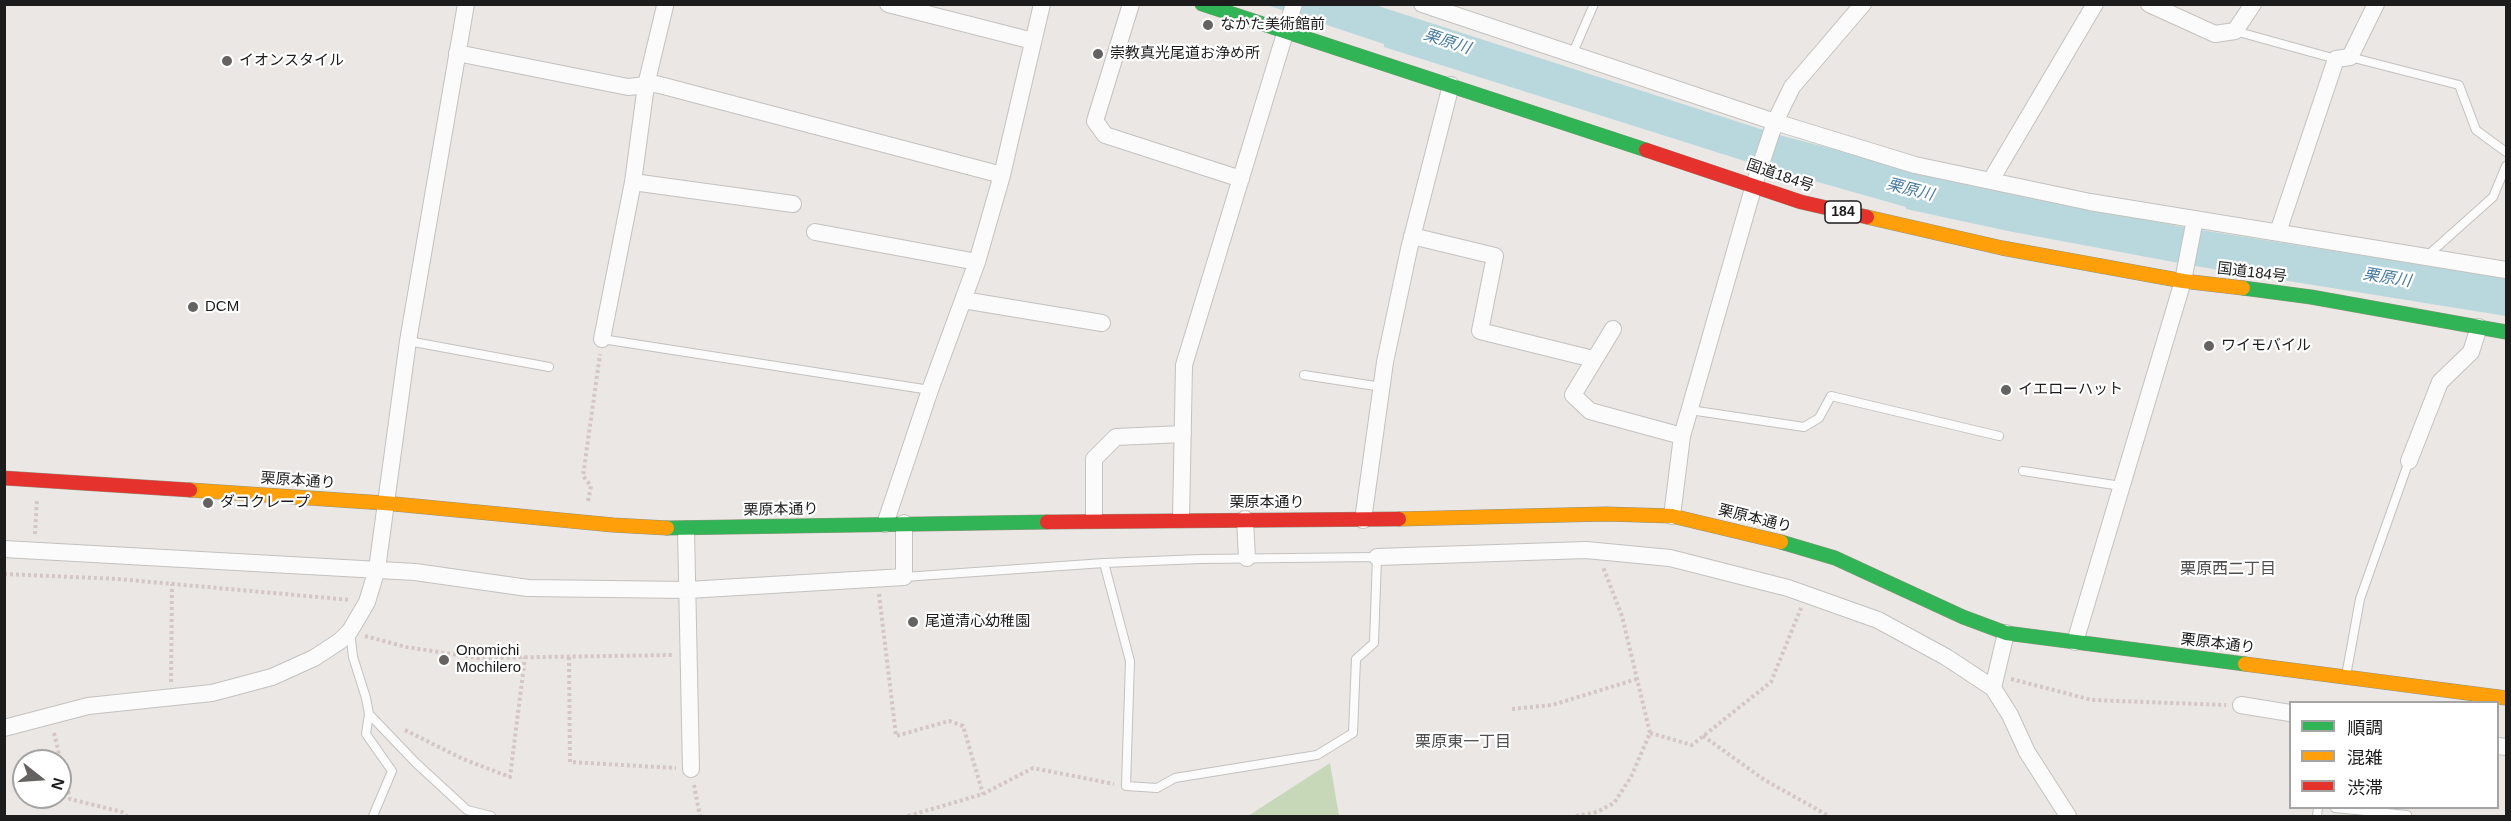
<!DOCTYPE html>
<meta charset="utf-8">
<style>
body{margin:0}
#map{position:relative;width:2511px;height:821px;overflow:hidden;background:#eae7e4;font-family:Arial,"Noto Sans JP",sans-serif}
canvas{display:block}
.frame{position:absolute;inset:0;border:6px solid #1c1c1c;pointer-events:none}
.legend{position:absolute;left:2289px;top:701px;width:210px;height:108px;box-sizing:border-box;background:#fff;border:2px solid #a4a4a4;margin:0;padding:8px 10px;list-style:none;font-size:18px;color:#1c1c1c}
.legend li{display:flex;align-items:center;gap:12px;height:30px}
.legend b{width:30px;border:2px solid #a4a4a4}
.north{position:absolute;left:12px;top:749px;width:60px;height:60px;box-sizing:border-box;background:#fff;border:2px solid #a4a4a4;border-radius:50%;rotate:107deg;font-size:16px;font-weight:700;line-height:24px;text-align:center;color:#1c1c1c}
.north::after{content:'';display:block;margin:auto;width:21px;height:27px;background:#646362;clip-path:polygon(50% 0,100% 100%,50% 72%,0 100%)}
</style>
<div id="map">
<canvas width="2511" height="821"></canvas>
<div class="frame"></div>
<ul class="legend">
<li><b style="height:8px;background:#30b455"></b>順調</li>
<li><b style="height:8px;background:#ff9f0a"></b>混雑</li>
<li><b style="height:8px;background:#e5322d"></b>渋滞</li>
</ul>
<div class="north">N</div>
</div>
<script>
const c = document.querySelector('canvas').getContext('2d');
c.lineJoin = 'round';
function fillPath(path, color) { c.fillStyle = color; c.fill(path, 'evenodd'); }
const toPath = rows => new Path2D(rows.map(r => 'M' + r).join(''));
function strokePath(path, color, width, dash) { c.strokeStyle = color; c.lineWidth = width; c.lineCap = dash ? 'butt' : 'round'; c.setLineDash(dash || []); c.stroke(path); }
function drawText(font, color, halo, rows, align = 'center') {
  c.font = font + ' Arial,"Noto Sans JP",sans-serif'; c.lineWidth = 4.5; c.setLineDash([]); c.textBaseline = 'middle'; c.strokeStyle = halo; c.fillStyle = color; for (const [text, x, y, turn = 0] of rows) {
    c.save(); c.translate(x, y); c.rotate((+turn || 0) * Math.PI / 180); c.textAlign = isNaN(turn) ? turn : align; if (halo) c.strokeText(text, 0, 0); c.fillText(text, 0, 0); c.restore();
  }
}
const forest = toPath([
 [1330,763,1339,816,1248,816]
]);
const water = toPath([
 [1267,5,1375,5,1779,135,1964,183,2188,228,2506,278,2506,316,2195,266,2008,231,1906,209,1906,207,1751,163,1384,47,1384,44]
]);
const path = toPath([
 [588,501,591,486,583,476,600,354],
 [35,534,37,499],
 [4,574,118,579,351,600],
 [879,594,896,736,949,721,963,726,983,794],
 [365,636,406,647,478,658,673,655],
 [569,657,570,762,676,768],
 [2011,679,2092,700,2226,705],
 [171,682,172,584],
 [1512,709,1552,705,1637,679],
 [405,730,463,759,510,777,525,657],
 [54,733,70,799,122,812,127,816],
 [1650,733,1692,745,1771,682,1801,608],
 [1703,736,1763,779,1829,816],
 [694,785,700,816],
 [908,816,983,794,1033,768,1114,784],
 [1576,816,1597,812,1614,803,1631,777,1650,733,1622,616,1603,567]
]);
const lane = toPath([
 [2235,31,2336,59],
 [1572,55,1594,4],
 [2350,57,2459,85,2476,130,2506,152],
 [2427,256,2493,197,2506,166],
 [602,339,930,390],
 [408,341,549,367],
 [1304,375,1382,387],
 [1690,410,1804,427,1819,418,1831,396,1999,436],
 [2023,471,2121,486],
 [904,577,1104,563,1200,559,1377,557,1374,643,1356,659,1353,733,1317,755,1175,778,1157,788,1126,786,1130,661,1104,563],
 [350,631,353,657,366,698,369,714,416,763,467,810,491,816],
 [2346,676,2360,599,2409,461],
 [369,714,366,734,392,771,373,816],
 [2335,808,2407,815],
 [2317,816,2318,808]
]);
const street = toPath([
 [888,4,1033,41],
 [1131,4,1095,121,1105,135,1241,179],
 [1422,4,1775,122,1915,165,2090,202,2506,270],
 [2149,4,2215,34,2235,31,2253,4],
 [457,53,628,87,656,84,1002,175],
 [1991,180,2095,4],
 [633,182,793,204],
 [815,232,977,262],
 [2278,232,2336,59,2350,57,2376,4],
 [1412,236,1495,256,1480,331,1593,359],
 [963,300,1102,323],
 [1613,329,1573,395,1590,411,1682,436],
 [602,339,633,182,646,85,665,6],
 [2409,461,2440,382,2471,352,2479,327],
 [1672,516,1682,436,1754,185,1775,122,1792,87,1863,4],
 [1181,519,1184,365,1294,4],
 [1245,519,1247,558],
 [1094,520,1094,459,1116,437,1183,434],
 [1363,520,1385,362,1409,249,1451,85],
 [885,524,930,390,977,262,1002,175,1042,4],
 [686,529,691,769],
 [4,549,415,572,528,588,688,590,904,577,904,523],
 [1377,557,1586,550,1670,558,1788,588,1878,620,1946,657,1993,688],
 [2006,633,1993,688,2010,715,2027,752,2068,816],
 [2075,642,2183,281,2195,219],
 [2241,705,2290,713],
 [4,728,88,706,212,693,272,677,314,658,340,641,350,631,367,602,377,569,408,341,466,4],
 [2498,746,2506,747]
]);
const fast = toPath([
 [1202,4,1646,150],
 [2243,288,2311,297,2506,332],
 [667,528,1047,522],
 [1781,542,1835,558,1963,617,2006,633,2245,664]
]);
const slow = toPath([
 [1867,217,2002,248,2183,281,2243,288],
 [190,490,384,503,613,525,667,528],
 [1399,519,1606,514,1672,516,1781,542],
 [2245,664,2506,698]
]);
const jam = toPath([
 [1646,150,1801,202,1867,217],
 [4,478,190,490],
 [1047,522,1399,519]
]);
const markers = [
 [1208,25,6,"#646362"],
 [1098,54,6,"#646362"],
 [227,61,6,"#646362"],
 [193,307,6,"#646362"],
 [2209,346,6,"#646362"],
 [2006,390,6,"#646362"],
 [208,503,6,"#646362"],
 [913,622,6,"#646362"],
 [444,660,6,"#646362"]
];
const shields = [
 [1843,212,36]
];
const shieldNames = [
 ["184",1843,212]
];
const poiNames = [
 ["なかた美術館前",1220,25],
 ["崇教真光尾道お浄め所",1110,54],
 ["イオンスタイル",239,61],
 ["DCM",205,307],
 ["ワイモバイル",2221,346],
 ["イエローハット",2018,390],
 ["ダコクレープ",220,503],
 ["尾道清心幼稚園",925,622],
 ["Onomichi",456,651],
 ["Mochilero",456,668]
];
const streetNames = [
 ["国道184号",1780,176,19],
 ["国道184号",2252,273,7],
 ["栗原本通り",298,481,4],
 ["栗原本通り",1267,503],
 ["栗原本通り",781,510,-1],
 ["栗原本通り",1755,519,14],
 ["栗原本通り",2218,644,7]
];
const waterNames = [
 ["栗原川",1447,42,18],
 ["栗原川",1910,190,14],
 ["栗原川",2387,278,9]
];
const neighbourhoodNames = [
 ["栗原西二丁目",2228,570],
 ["栗原東一丁目",1463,743]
];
fillPath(forest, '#c7d8b9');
fillPath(water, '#b8d8de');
strokePath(lane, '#c3c2c0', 10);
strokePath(street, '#c3c2c0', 18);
strokePath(fast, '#93927d', 15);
strokePath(slow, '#93927d', 15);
strokePath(jam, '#93927d', 15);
strokePath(path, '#d5c6c5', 4, [3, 3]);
strokePath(lane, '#fcfbfb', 8);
strokePath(street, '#fcfbfb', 16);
strokePath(fast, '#30b455', 14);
strokePath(slow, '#ff9f0a', 14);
strokePath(jam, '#e5322d', 14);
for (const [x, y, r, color] of markers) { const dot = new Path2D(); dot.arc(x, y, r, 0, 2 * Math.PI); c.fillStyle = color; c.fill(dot); strokePath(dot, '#fff', 2); }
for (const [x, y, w] of shields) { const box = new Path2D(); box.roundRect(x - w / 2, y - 11, w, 22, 4.5); c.fillStyle = '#fff'; c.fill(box); strokePath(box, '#1c1c1c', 1.5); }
drawText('bold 14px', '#1c1c1c', null, shieldNames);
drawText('15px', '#1c1c1c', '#fff', poiNames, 'left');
drawText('15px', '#1c1c1c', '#fff', streetNames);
drawText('italic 16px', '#477aa1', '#fff', waterNames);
drawText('16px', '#4f4f4f', '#fff', neighbourhoodNames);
</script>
